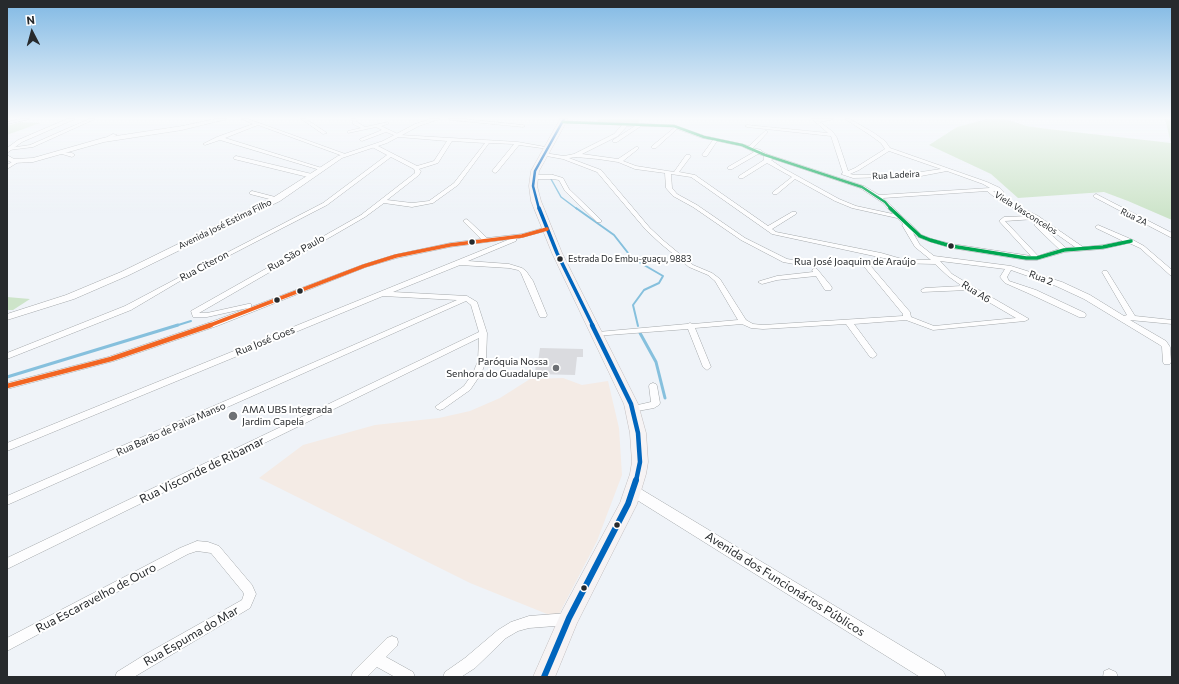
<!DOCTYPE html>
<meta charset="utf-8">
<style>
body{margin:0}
#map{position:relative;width:1179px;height:684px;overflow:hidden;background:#eff3f8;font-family:Commissioner,sans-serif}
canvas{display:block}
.frame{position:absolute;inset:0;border:8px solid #272a2d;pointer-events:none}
.north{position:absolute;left:12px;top:12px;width:40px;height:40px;-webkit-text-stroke:3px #fff;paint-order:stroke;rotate:354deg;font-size:11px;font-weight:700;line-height:16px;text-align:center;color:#272a2d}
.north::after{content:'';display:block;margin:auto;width:14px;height:18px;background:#272a2d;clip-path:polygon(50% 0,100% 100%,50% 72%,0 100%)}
</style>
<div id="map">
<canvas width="1179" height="684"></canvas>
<div class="frame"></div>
<div class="north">N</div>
</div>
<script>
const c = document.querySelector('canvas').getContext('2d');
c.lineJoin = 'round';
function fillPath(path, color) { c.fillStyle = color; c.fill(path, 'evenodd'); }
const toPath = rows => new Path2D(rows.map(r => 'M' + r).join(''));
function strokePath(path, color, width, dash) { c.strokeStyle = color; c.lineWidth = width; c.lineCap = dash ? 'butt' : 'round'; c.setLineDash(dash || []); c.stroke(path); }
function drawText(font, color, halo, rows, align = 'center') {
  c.font = font + ' Commissioner,sans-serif'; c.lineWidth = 4; c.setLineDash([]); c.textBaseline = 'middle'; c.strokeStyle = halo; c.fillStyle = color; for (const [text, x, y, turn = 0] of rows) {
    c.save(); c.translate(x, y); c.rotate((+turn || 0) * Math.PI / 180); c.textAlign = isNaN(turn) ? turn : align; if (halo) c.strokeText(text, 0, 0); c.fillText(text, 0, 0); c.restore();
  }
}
const industrial = toPath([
 [563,378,582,385,608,381,619,428,622,475,597,541,557,618,470,583,259,478,303,445,375,425,439,418,470,411,500,398,530,379]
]);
const green = toPath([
 [599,119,640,119,638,125,625,125,596,123],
 [987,119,1005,119,1027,126,1048,129,1171,143,1165,119,1172,119,1172,220,1128,201,1104,192,1018,198,991,174,929,145,957,127],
 [20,122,40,123,7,135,7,126],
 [7,297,30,299,13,310,7,310]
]);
const streamFar2 = toPath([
 [551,179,561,197,577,209]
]);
const streamFar1 = toPath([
 [576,208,614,235,632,258,663,276,659,283,644,290,633,305,638,326],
 [175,326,191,321]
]);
const stream = toPath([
 [640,333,656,362,665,398],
 [7,377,178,325]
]);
const building = toPath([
 [540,348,583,349,583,357,577,357,575,375,535,374,536,362,538,362]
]);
const minor = toPath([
 [21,119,30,119,7,124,7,122,21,119],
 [89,119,95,119,33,147,9,150,7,150,9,148,30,145,89,119],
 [242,119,248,119,348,155,343,156,258,125,225,138,325,169,320,170,220,140,205,145,203,144,217,137,253,124,242,119],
 [301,119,306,119,327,133,323,134,301,119],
 [352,119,356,119,357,122,365,127,388,122,388,124,381,126,400,135,518,142,551,148,549,149,519,145,497,172,495,173,492,171,514,144,489,143,458,185,433,203,412,207,384,203,365,217,199,313,207,313,248,304,251,304,251,307,362,265,394,255,450,243,481,239,463,221,466,219,468,220,487,238,522,234,547,227,549,228,549,230,516,239,516,241,468,261,509,264,522,268,526,271,533,281,547,315,546,317,540,317,539,315,521,273,518,270,509,268,460,265,393,292,467,296,477,302,487,333,486,361,481,374,470,390,443,409,440,410,437,409,435,407,464,386,473,373,478,361,479,338,7,569,7,558,479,332,471,305,466,301,7,505,7,496,457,300,383,296,7,451,7,443,510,239,450,247,397,258,366,267,217,326,114,361,7,389,7,383,108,357,211,322,248,308,207,317,193,317,191,311,361,215,415,173,415,171,414,169,391,157,327,205,180,281,131,310,7,359,7,353,125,306,176,279,323,203,387,155,372,147,372,145,376,145,417,166,434,161,447,141,399,137,386,132,362,141,360,140,360,139,382,130,376,127,348,133,348,131,361,128,353,124,352,119],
 [452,141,485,143,454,183,429,201,412,203,387,200,419,175,421,171,419,169,438,163,452,141],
 [449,119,465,119,523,125,525,126,523,127,451,120,449,119],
 [812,119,834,119,820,122,833,132,837,138,848,171,855,168,885,149,881,143,870,135,845,119,850,119,874,133,885,141,890,148,987,182,1000,188,1004,192,1003,193,993,191,1002,198,1038,216,1083,247,1103,245,1123,241,1096,228,1095,227,1098,225,1133,240,1144,246,1172,270,1172,276,1170,275,1140,248,1129,243,1103,249,1065,252,1037,260,1026,260,951,248,928,241,918,237,913,233,920,245,934,256,1011,266,1062,282,1090,295,1124,316,1127,315,1102,272,1103,271,1107,271,1135,316,1172,320,1172,324,1130,320,1166,341,1170,347,1171,362,1170,364,1164,364,1163,362,1162,347,1160,345,1084,299,1056,286,1011,270,1007,277,1009,281,1036,290,1085,313,1086,315,1085,317,1079,317,1030,294,1005,283,1000,277,1005,269,940,261,952,274,972,286,1029,319,1025,321,933,330,906,320,854,324,877,355,873,358,870,357,846,324,763,329,751,328,742,324,695,328,711,367,707,370,703,367,688,329,595,336,594,334,598,332,687,324,690,323,693,324,738,320,715,281,708,275,689,267,660,243,646,230,597,172,563,159,541,155,544,153,564,156,574,154,614,134,622,125,563,123,561,122,561,121,674,125,705,136,742,144,749,146,765,131,767,131,767,133,753,148,761,150,761,151,767,154,864,186,879,195,990,188,983,184,947,171,921,176,853,178,841,174,843,173,831,136,747,127,745,126,747,125,828,133,812,119],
 [627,126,635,126,613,140,613,142,617,142,641,126,673,127,674,128,652,146,652,148,656,148,677,129,702,138,713,140,702,155,703,156,707,156,717,141,741,146,754,152,728,167,728,169,732,169,758,154,764,156,764,160,739,176,739,178,743,178,767,163,792,177,773,192,773,194,777,194,795,179,835,201,852,208,897,218,903,224,902,225,915,247,931,260,902,259,881,253,776,232,772,229,796,214,796,212,792,212,768,226,695,175,679,172,691,156,690,155,686,155,674,172,636,166,623,161,638,149,638,147,636,147,618,159,582,154,618,136,627,126],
 [889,151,941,169,921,172,865,175,855,175,850,174,859,170,889,151],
 [576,157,598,159,618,162,635,169,665,173,666,188,673,196,693,207,741,240,783,262,805,266,862,264,903,314,903,316,763,325,753,324,746,320,720,279,712,273,693,265,664,241,650,228,601,170,569,158,576,157],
 [773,159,860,188,883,203,893,214,856,206,839,199,781,167,771,160,773,159],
 [671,174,691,177,772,234,888,259,805,262,787,259,745,238,697,205,677,194,672,188,671,174],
 [987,191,998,200,1029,216,1004,217,999,221,1031,256,952,244,932,239,922,235,883,198,987,191],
 [1035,219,1075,247,1066,248,1039,224,1037,223,1034,225,1035,226,1059,249,1038,256,1005,221,1035,219],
 [894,263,935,264,948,276,962,286,925,288,921,290,922,292,968,290,1016,318,934,326,911,317,910,312,869,264,894,263],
 [113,134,117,135,105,141,101,140,113,134],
 [60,152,72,153,75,155,72,157,62,154,60,153,60,152],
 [236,156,312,174,315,176,312,178,234,159,233,158,236,156],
 [15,160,20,161,7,169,7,165,15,160],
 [553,175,563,178,569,189,601,220,601,222,597,222,565,191,559,180,553,179,533,179,530,177,533,175,553,175],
 [252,191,279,198,280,199,277,201,250,194,250,192,252,191],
 [1096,194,1172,233,1172,238,1094,197,1093,196,1096,194],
 [815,268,817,269,831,286,832,288,831,290,825,290,816,276,777,280,762,284,758,282,760,281,777,276,813,272,812,270,815,268],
 [653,383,656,384,657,386,660,403,659,405,654,408,632,412,629,411,627,409,629,407,651,402,649,386,650,384,653,383],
 [197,541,208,542,219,546,252,585,256,594,250,608,134,677,115,677,117,672,146,654,242,600,244,594,243,592,211,553,197,551,188,554,7,651,7,638,180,548,197,541],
 [568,613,572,615,574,619,572,623,568,625,529,628,518,631,506,638,475,668,461,677,443,677,445,672,465,658,498,630,511,622,529,616,568,613],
 [392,636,397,638,398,642,397,646,386,657,413,672,415,677,395,677,377,667,367,677,351,677,353,672,387,638,392,636],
 [1109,669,1116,672,1118,677,1103,677,1104,671,1109,669]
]);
const tertiary = toPath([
 [67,119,75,119,22,142,7,153,7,148,18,140,67,119],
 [215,119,227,119,182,130,104,142,33,162,13,163,7,160,7,155,14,159,33,158,103,138,182,126,215,119],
 [430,119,440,119,419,126,387,143,342,158,280,201,127,276,74,299,7,320,7,314,66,295,121,272,274,197,338,156,383,141,415,124,430,119],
 [634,485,943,671,946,677,920,677,629,495,627,491,629,487,634,485]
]);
const primary = toPath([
 [560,119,568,119,539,171,537,186,541,201,562,253,638,404,646,433,648,462,646,474,637,504,577,623,555,677,533,677,562,611,620,503,630,474,632,462,630,433,624,404,552,253,531,201,529,186,531,171,560,119]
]);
const bus1Far3 = toPath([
 [539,209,533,186,535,171,564,119]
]);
const bus1Far2 = toPath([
 [539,208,557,253,593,326]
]);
const bus1Far1 = toPath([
 [592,325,631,404,638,433,640,462,636,481]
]);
const bus1 = toPath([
 [544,677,569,618,628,504,636,480]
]);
const bus2Far1 = toPath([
 [208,326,364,266,396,256,450,245,522,236,547,229]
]);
const bus2 = toPath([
 [7,386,111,359,211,325]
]);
const bus3Far1 = toPath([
 [563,122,674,126,704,137,742,145,765,155,862,187,885,202,891,209]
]);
const bus3 = toPath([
 [890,208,920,236,930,240,951,246,1026,258,1037,258,1064,250,1103,247,1131,241]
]);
const markers = [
 [472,242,3.5,"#272a2d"],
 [951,246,3.5,"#272a2d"],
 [560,259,3.5,"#272a2d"],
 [300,291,3.5,"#272a2d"],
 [277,300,3.5,"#272a2d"],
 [556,368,4,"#6d7074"],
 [233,416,5,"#6d7074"],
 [617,525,3.5,"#272a2d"],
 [584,588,3.5,"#272a2d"]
];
const farStreetnames = [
 ["Rua Ladeira",896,175,-3],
 ["Viela Vasconcelos",1026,213,32],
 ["Rua 2A",1134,217,26],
 ["Avenida José Estima Filho",225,224,-26]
];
const busNames = [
 ["Estrada Do Embu-guaçu, 9883",568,259]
];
const streetNames = [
 ["Rua São Paulo",296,253,-30],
 ["Rua José Joaquim de Araújo",855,262],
 ["Rua Citeron",204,266,-28],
 ["Rua 2",1041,278,20],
 ["Rua A6",976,292,32],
 ["Rua José Goes",265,341,-22],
 ["Rua Barão de Paiva Manso",171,429,-24]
];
const poiNames = [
 ["Paróquia Nossa",548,362],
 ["Senhora do Guadalupe",548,374],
 ["AMA UBS Integrada",242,410,"left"],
 ["Jardim Capela",242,422,"left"]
];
const nearStreetnames = [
 ["Rua Visconde de Ribamar",202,470,-26],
 ["Avenida dos Funcionários Públicos",785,584,32],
 ["Rua Escaravelho de Ouro",96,598,-28],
 ["Rua Espuma do Mar",191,636,-30]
];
fillPath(industrial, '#f4ebe5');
fillPath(green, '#cde4c9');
strokePath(streamFar2, '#86c0dd', 1.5);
strokePath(streamFar1, '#86c0dd', 2);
strokePath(stream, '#86c0dd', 3);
fillPath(building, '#dadbdf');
strokePath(minor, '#a4a8ab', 1);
strokePath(tertiary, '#a4a8ab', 1);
strokePath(primary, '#c3bfc0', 1);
fillPath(minor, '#fdfdfe');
fillPath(tertiary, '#fdfdfe');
fillPath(primary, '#f6f3f4');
strokePath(bus1Far3, '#0065bd', 2.5);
strokePath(bus1Far2, '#0065bd', 3.5);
strokePath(bus1Far1, '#0065bd', 4.5);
strokePath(bus1, '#0065bd', 6);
strokePath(bus2Far1, '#f26522', 3.5);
strokePath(bus2, '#f26522', 4.5);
strokePath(bus3Far1, '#00a651', 2.5);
strokePath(bus3, '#00a651', 3.5);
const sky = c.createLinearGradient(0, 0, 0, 215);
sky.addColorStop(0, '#81b9e4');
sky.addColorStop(0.55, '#f8fafc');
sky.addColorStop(1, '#f8fafc00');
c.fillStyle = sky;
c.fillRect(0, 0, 1179, 215);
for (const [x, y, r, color] of markers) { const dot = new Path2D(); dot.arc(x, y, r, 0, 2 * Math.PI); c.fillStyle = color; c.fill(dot); strokePath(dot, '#fff', 1.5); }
drawText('9px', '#272a2d', '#fff', farStreetnames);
drawText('9px', '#272a2d', '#fff', busNames, 'left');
drawText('10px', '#272a2d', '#fff', streetNames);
drawText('10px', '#272a2d', '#fff', poiNames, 'right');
drawText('12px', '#272a2d', '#fff', nearStreetnames);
</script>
